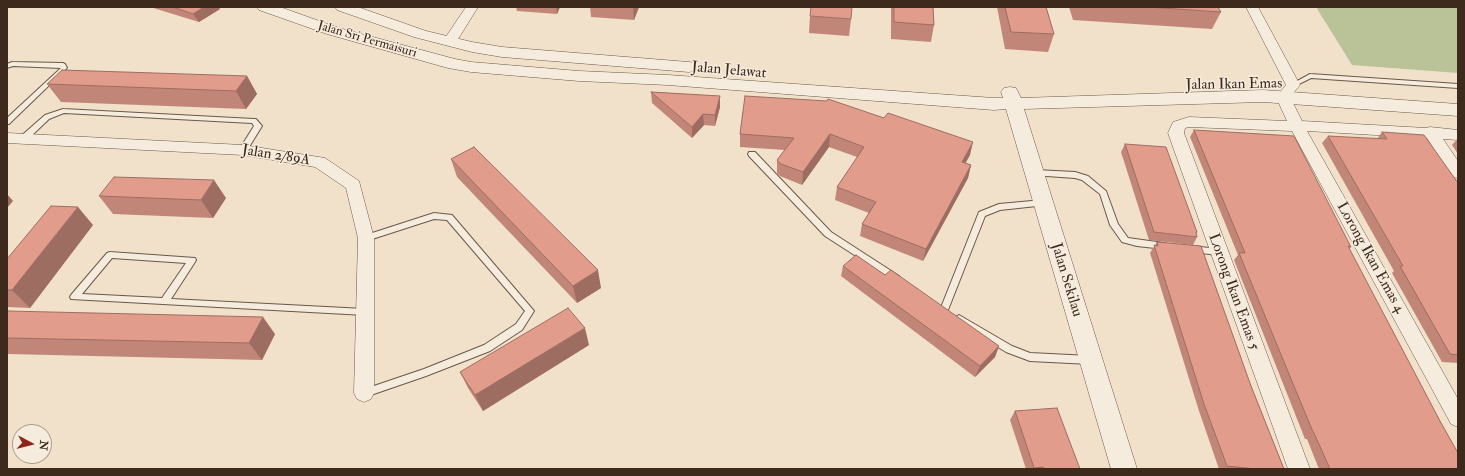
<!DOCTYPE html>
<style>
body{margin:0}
#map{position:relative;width:1465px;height:476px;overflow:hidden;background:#f1e1ca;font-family:"IM FELL Double Pica",serif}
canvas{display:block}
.frame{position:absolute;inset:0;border:8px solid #3d2a1d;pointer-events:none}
.north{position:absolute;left:12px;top:424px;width:40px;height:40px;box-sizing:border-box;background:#f6ecdd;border:1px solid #ac9e90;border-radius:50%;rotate:97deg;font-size:11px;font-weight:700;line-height:16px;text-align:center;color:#3d2a1d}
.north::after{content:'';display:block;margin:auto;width:14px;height:18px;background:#8f2418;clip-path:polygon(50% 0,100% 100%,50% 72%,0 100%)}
</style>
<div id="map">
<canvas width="1465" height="476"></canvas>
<div class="frame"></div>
<div class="north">N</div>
</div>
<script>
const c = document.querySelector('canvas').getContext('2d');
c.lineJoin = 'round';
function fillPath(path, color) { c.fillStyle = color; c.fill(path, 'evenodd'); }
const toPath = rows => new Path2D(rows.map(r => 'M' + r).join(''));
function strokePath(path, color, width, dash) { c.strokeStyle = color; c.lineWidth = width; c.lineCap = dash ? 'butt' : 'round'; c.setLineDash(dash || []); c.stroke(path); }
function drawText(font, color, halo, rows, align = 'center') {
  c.font = font + ' "IM FELL Double Pica",serif'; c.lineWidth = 3; c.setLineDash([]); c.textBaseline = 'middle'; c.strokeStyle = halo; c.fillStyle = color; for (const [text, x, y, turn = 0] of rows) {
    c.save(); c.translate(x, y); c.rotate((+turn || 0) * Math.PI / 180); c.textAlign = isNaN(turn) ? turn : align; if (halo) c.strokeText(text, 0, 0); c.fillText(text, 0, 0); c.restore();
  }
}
const green = toPath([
 [1316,7,1458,7,1458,73,1352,65]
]);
const service = toPath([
 [12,62,63,63,65,64,67,68,9,124,7,124,7,118,61,68,13,66,7,68,7,64,12,62],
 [1310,74,1458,84,1458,88,1311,78,1295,86,1291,86,1290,85,1310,74],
 [63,109,254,119,256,119,262,126,246,152,243,152,239,150,254,126,252,123,64,113,49,119,26,141,20,141,19,139,20,137,45,115,63,109],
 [749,152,755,152,831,232,899,276,900,278,899,280,893,280,825,236,749,156,748,154,749,152],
 [1035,170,1075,172,1088,176,1106,191,1118,224,1128,238,1164,243,1167,244,1168,246,1167,248,1164,249,1137,246,1122,242,1110,225,1100,194,1082,180,1075,178,1032,175,1031,173,1035,170],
 [1043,200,1047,203,1046,205,1000,210,985,216,948,310,947,312,944,313,941,312,940,310,979,212,999,204,1043,200],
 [434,213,452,215,534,311,522,330,490,351,426,376,365,397,362,396,360,393,362,390,424,369,484,345,516,324,525,311,447,220,434,219,366,241,362,238,363,236,434,213],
 [1192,246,1218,249,1221,250,1222,252,1221,254,1218,255,1192,252,1189,251,1188,249,1189,247,1192,246],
 [110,252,195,258,196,260,195,262,171,299,365,309,368,310,369,312,368,314,365,315,71,299,70,297,71,295,107,253,110,252],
 [112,258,186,263,162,298,82,294,112,258],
 [959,315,1012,346,1030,353,1090,356,1093,357,1095,360,1093,363,1090,364,1030,361,1006,352,956,321,955,319,956,317,959,315]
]);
const minor = toPath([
 [466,7,478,7,455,44,445,44,443,41,466,7],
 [1246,7,1258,7,1300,85,1290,97,1302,121,1426,128,1430,127,1458,130,1458,140,1443,139,1458,161,1458,178,1452,177,1427,138,1307,131,1458,399,1458,427,1451,424,1292,131,1189,127,1185,128,1184,133,1310,469,1288,469,1168,133,1173,122,1189,117,1287,121,1276,97,1286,85,1246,7],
 [7,133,243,145,325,158,359,181,374,238,374,393,371,399,364,402,357,399,354,393,358,238,346,188,315,167,243,155,7,143,7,133]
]);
const tertiary = toPath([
 [257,7,280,7,339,28,455,59,471,62,579,71,668,75,994,98,1003,98,1001,92,1004,88,1010,87,1016,88,1021,98,1263,90,1458,104,1458,116,1263,102,1024,109,1137,469,1111,469,1006,109,994,110,668,85,579,81,471,72,448,68,327,34,259,10,257,7],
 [335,7,358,7,426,31,472,42,502,47,689,62,695,63,697,67,695,71,689,72,502,57,472,52,414,37,337,10,335,7]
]);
const wall = toPath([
 [150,7,218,7,220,9,199,22],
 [516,7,560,7,557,14,517,11],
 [590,7,639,7,634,20,591,17],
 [891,7,933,7,934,25,931,42,891,39],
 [997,7,1046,7,1054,34,1048,52,1005,49],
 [1069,7,1218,7,1221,12,1212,29,1073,20],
 [810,16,851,19,849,36,809,33],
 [247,76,257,94,246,109,61,102,47,84],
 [651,92,720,96,720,107,715,126,704,125,692,138,652,103],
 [745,96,970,155,965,163,971,165,968,178,923,261,860,236,862,224,869,213,835,200,837,187,857,157,829,147,802,185,780,176,777,173,777,160,785,150,740,147,740,134],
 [1194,130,1351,247,1349,249,1440,421,1458,469,1319,469,1307,439,1305,439,1234,260,1238,255,1190,137],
 [1382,132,1458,183,1458,363,1442,362,1392,273,1394,271,1322,143,1328,136,1377,139],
 [1458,138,1458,154,1452,145],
 [1125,144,1197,232,1196,234,1197,237,1193,245,1149,240,1121,152],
 [451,159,601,288,577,303,457,177],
 [99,196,226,198,213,218,113,214],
 [93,225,30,308,7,307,7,259],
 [1157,242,1251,386,1284,469,1219,469,1199,411,1150,253],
 [843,266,885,275,999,346,995,357,975,377,841,276],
 [7,312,275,334,262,360,8,354,7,353],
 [589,345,483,411,468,388,460,372],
 [1015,411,1080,469,1026,469,1010,420]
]);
const shadedWall = toPath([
 [204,7,218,7,220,9,199,22,193,14],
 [556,7,560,7,557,14],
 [633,7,639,7,634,20],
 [247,76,257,94,246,109,236,91],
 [720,96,720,107,715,126,715,115],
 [703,114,704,125,692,138,692,127],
 [830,134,829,147,802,185,803,172],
 [973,142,970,155,959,175,962,162],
 [971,165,968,178,923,261,926,249],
 [214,180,226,198,213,218,201,200],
 [7,194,13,201,7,208],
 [78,207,93,225,30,308,12,290],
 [598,270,601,288,577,303,573,286],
 [263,317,275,334,262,360,249,343],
 [585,328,589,345,483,411,475,395],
 [999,346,995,357,975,377,980,366]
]);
const building = toPath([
 [173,7,204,7,193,14,173,7],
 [811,7,852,7,851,19,810,16,811,7],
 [894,7,933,7,934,25,894,22,894,7],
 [1005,7,1046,7,1054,34,1011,32,1005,7],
 [1147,7,1218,7,1221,12,1147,7],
 [62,70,247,76,236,91,47,84,62,70],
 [651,92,720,96,715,115,703,114,692,127,651,92],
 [745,96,827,101,828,99,884,118,888,113,973,142,962,162,971,165,926,249,862,224,876,202,837,187,864,147,830,134,803,172,781,164,777,160,794,138,740,134,745,96],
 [1194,130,1294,136,1351,247,1348,246,1440,421,1458,453,1458,469,1330,469,1314,433,1313,432,1239,253,1245,253,1194,130],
 [1382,132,1424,135,1458,183,1458,355,1450,354,1400,266,1403,266,1328,136,1387,139,1382,132],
 [1125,144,1166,147,1197,232,1196,232,1197,237,1154,232,1125,144],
 [474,147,598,270,573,286,451,159,474,147],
 [114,177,214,180,201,200,99,196,114,177],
 [51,206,78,207,12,290,7,290,7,259,51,206],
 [1157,242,1201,246,1251,386,1284,469,1256,469,1227,466,1204,404,1154,245,1158,246,1157,242],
 [856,255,885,275,891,270,999,346,980,366,843,266,856,255],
 [568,308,585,328,475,395,460,372,568,308],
 [8,311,263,317,249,343,7,338,7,312,8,311],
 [1057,408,1080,469,1044,469,1043,467,1034,468,1015,411,1057,408]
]);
const farStreetnames = [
 ["Jalan Sri Permaisuri",367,40,16]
];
const streetNames = [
 ["Jalan Jelawat",729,71,5],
 ["Jalan Ikan Emas",1234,85,-1],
 ["Jalan 2/89A",276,156,9],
 ["Lorong Ikan Emas 4",1370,258,61],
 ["Jalan Sekilau",1066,280,73],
 ["Lorong Ikan Emas 5",1233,292,70]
];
fillPath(green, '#bac397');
strokePath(service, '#6a5848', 2);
strokePath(minor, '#6a5848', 1);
strokePath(tertiary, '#6a5848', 1);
fillPath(service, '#f6ecdd');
fillPath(minor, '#f6ecdd');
fillPath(tertiary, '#f6ecdd');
fillPath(wall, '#c28678');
fillPath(shadedWall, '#9e6d61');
fillPath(building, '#e19c8b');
strokePath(building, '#9e6d61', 1);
drawText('13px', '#3d2a1d', '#f6ecdd', farStreetnames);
drawText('15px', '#3d2a1d', '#f6ecdd', streetNames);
</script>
